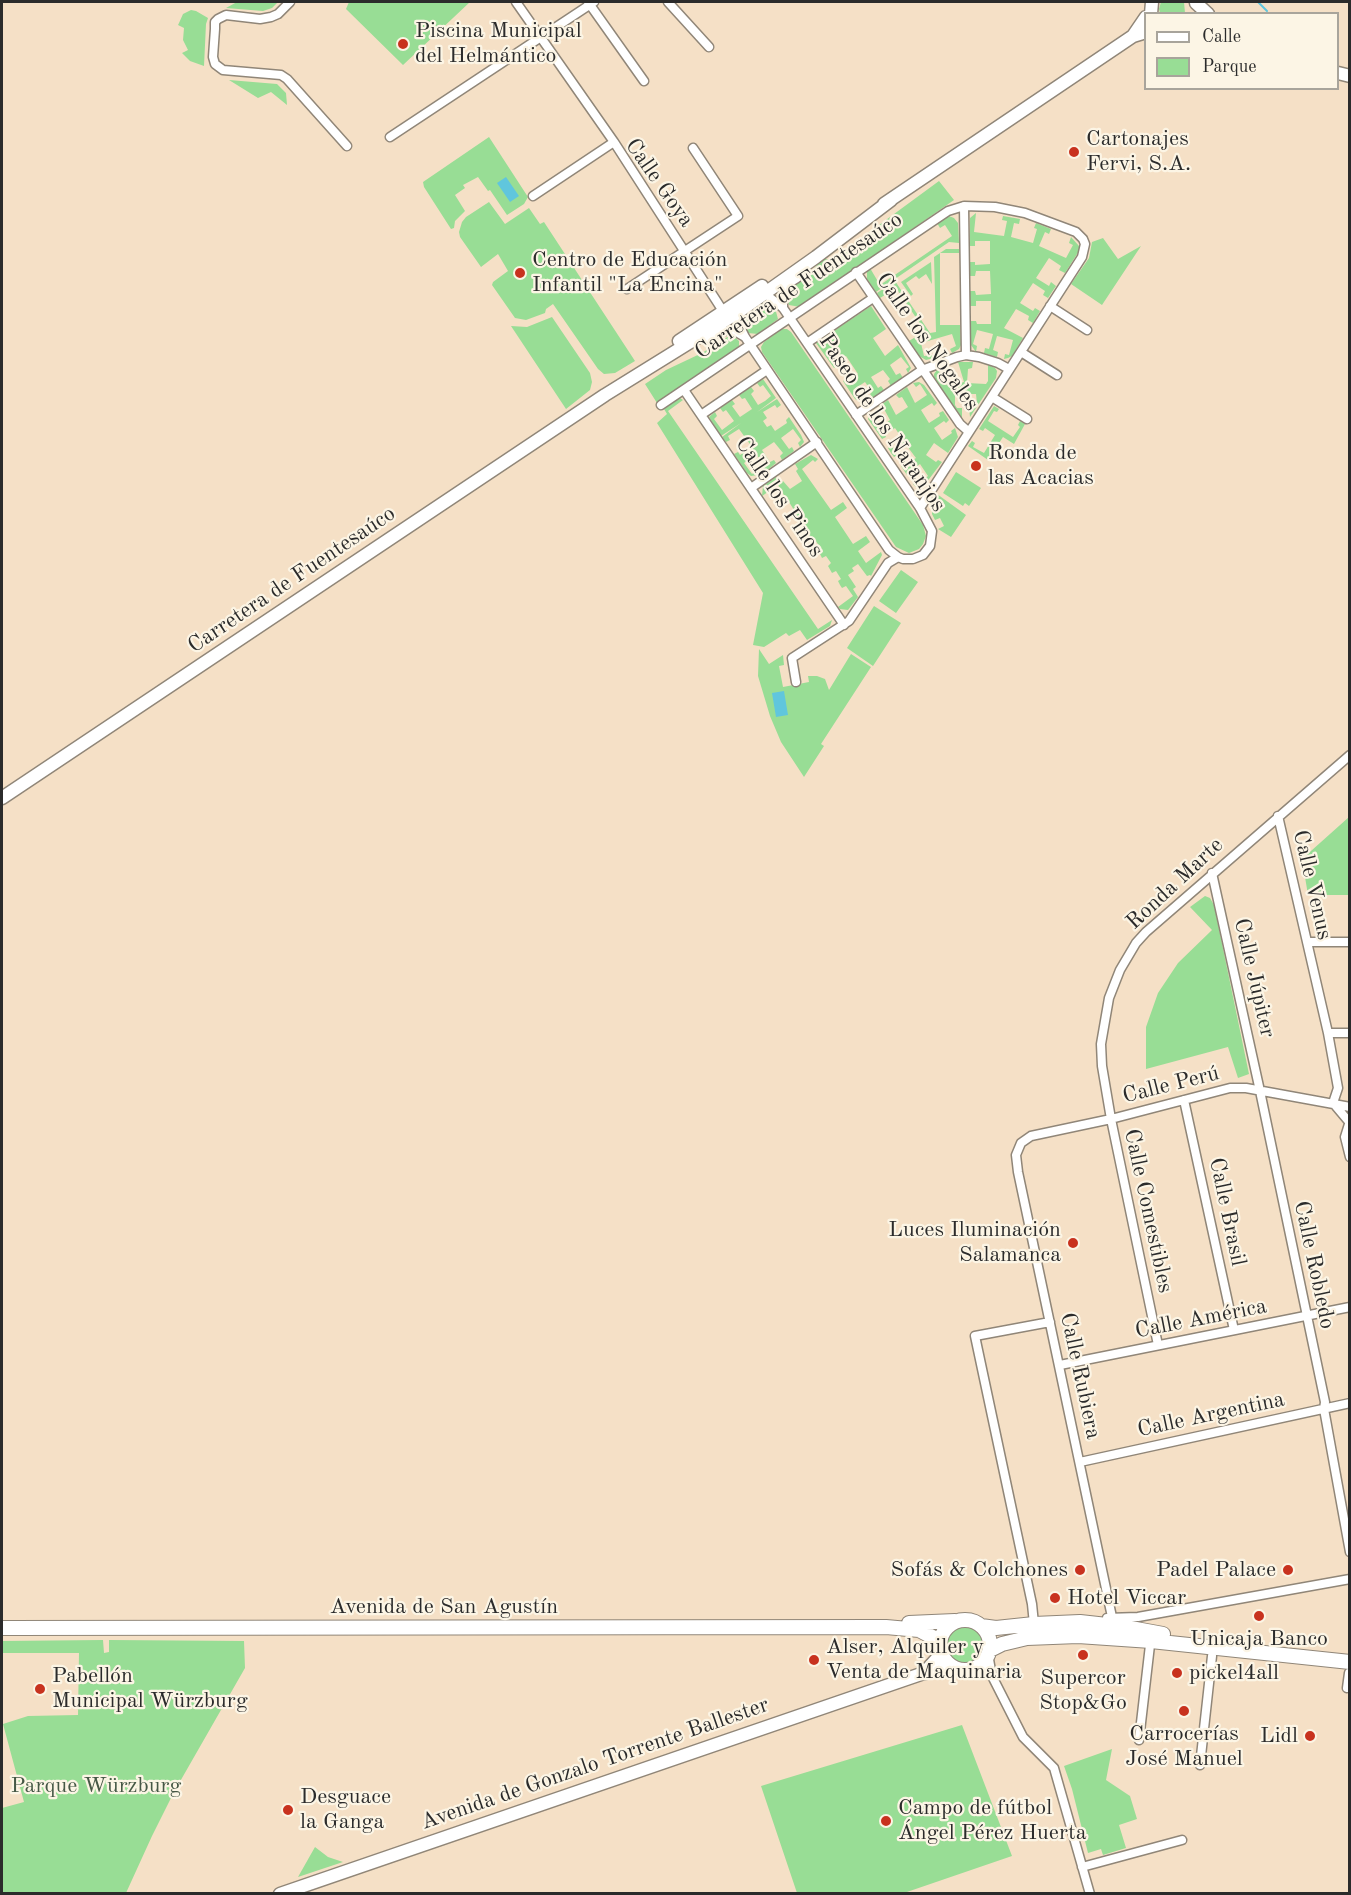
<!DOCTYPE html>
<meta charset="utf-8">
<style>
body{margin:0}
#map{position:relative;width:1351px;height:1895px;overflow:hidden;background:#f5e0c6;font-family:"Old Standard TT",serif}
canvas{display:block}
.frame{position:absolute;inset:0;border:3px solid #2b2b2b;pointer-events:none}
.legend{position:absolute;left:1144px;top:12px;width:195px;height:78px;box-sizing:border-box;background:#fcf5e5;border:2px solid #a8a49b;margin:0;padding:8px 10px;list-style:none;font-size:18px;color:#2b2b2b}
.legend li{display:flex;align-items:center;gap:12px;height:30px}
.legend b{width:30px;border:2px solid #a8a49b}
</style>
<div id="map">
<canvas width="1351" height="1895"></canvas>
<div class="frame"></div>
<ul class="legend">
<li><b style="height:8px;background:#fff"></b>Calle</li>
<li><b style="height:16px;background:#98dd95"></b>Parque</li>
</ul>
</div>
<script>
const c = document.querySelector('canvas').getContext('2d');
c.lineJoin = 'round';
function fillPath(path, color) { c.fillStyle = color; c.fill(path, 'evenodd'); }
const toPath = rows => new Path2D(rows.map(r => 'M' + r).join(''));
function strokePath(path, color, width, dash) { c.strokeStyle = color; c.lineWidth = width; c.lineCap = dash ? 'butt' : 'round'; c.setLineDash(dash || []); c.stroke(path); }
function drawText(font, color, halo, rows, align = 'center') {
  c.font = font + ' "Old Standard TT",serif'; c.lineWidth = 4.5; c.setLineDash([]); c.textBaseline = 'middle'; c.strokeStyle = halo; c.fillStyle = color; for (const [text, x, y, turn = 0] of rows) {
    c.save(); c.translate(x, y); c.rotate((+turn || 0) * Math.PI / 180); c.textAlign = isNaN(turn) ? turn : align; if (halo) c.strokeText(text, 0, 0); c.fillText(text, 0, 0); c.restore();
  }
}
const green = toPath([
 [237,2,278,2,272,8,263,11,226,8],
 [349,2,470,2,403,65,346,9],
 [1161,2,1184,2,1185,13,1160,13,1159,9],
 [191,10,196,11,208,18,206,24,204,66,190,61,182,53,188,50,183,40,184,28,178,25,179,23,183,14],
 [229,80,277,84,286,93,287,105,271,92,258,98],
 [489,137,528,197,524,204,507,215,490,190,488,191,478,177,463,185,465,188,455,195,465,211,455,221,454,228,451,229,424,187,423,182],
 [939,181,954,200,800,307,789,305,787,296,791,288,805,278,824,258,830,261],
 [489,202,505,224,529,208,540,224,544,222,635,361,615,373,604,374,598,369,553,304,546,309,545,313,526,320,515,318,492,285,493,282,508,271,498,254,481,267,460,237,459,232,462,222,466,217],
 [976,213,974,232,1004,236,1007,221,1002,220,1003,216,1020,219,1019,224,1014,223,1011,237,1033,243,1037,229,1034,228,1036,223,1051,229,1049,234,1045,232,1039,246,1066,258,1073,245,1069,243,1071,237,1079,246,1079,251,1065,273,1059,270,1061,266,1049,258,1036,278,1049,286,1051,282,1056,286,1048,298,1043,295,1045,291,1033,283,1020,303,1033,311,1035,308,1040,311,1033,323,1028,320,1029,316,1016,309,1004,328,1023,338,1012,356,1008,358,1004,359,1005,354,1009,355,1013,340,997,336,993,350,998,352,997,357,984,353,985,348,989,349,993,334,977,330,973,344,977,346,976,352,971,345,971,321,976,321,977,324,991,324,991,301,976,301,976,306,970,306,970,291,975,291,976,295,991,294,990,271,976,271,975,276,970,276,970,262,975,262,975,265,990,264,990,241,975,241,975,246,970,246,970,218],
 [949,216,954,218,958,223,959,243,949,242,876,292,867,279,867,271,870,268,880,285,952,236,945,225,940,228,937,223],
 [1103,238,1118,259,1141,246,1102,305,1071,284,1089,258,1092,242],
 [946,249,959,249,959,253,940,253,940,325,960,325,961,345,959,349,952,353,950,349,956,346,952,334,921,343,924,356,933,355,934,358,926,360,919,356,909,341,925,331,896,288,880,298,877,293,895,281,930,333,936,332,934,257],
 [931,262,932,284,926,274,919,279,916,276,906,283,913,294,911,296,901,282],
 [767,298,775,308,778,319,758,334,748,333,739,318],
 [871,306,886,329,873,338,885,356,898,345,911,368,908,373,906,369,909,367,901,357,890,365,896,375,900,373,903,378,891,386,888,381,890,379,883,370,871,377,878,388,881,386,884,390,873,398,870,394,872,392,865,382,853,390,860,400,863,398,865,402,861,403,855,399,843,381,846,379,848,381,858,374,846,356,836,363,837,366,834,368,816,343],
 [552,317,590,373,592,382,590,390,566,409,511,326,527,327],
 [782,329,787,329,791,332,923,525,926,536,923,544,919,549,909,553,896,547,762,352,761,347,764,342],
 [732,334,739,341,739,346,736,349,657,403,645,384,666,370,702,353],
 [958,362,973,362,972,368,968,369,967,383,986,384,988,381,988,365,995,368,997,371,996,378,970,417,969,408,974,407,975,404,977,404,976,394,969,394,969,396,955,395,955,405,957,408,962,408,962,418,934,379,934,374,939,367,941,382,944,382,944,385,964,382],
 [763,379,776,398,757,412,777,399,781,405,777,408,775,405,763,412,767,418,763,421,767,427,771,425,775,431,787,423,786,420,789,417,801,435,804,442,800,447,798,443,801,440,793,429,781,438,789,449,792,447,794,451,782,460,780,456,783,453,774,442,762,450,770,462,774,460,776,463,765,472,762,468,764,465,756,454,744,463,752,474,755,472,758,475,751,476,747,473,734,454,738,452,740,455,752,447,739,429,728,436,730,440,726,442,722,437,741,423,721,436,709,417,715,412,717,416,714,419,722,430,734,421,726,410,723,412,720,408,732,400,735,404,732,406,740,417,752,409,745,398,742,399,739,395,751,387,754,391,751,394,758,405,765,401,771,396,763,385,760,387,757,383],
 [919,382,924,385,937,403,934,406,932,403,921,410,929,423,940,416,939,413,943,411,949,420,946,423,944,421,934,428,942,440,952,433,951,431,955,428,958,437,948,453,934,443,926,455,936,462,938,460,942,462,923,487,918,489,913,484,916,482,918,484,928,476,920,464,910,471,910,473,907,475,901,466,904,464,905,465,916,458,907,446,897,453,898,455,894,457,891,453,888,448,891,446,893,448,903,440,895,428,885,435,886,437,882,439,868,419,871,412,874,416,872,418,879,428,890,420,884,409,882,410,879,406,888,400,896,415,908,407,902,397,899,398,896,395,907,387,915,403,927,395,920,384,916,387,913,383],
 [680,398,683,400,668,411,818,629,832,620,830,626,807,640,800,630,789,636,786,633,764,647,753,645,763,593,657,423,667,414,664,409],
 [994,406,999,409,997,412,994,411,988,421,1013,437,1020,427,1018,425,1020,421,1025,424,1014,444,1003,437,988,460,968,446,972,441,975,443,973,447,984,453,995,435,985,428,983,431,979,429],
 [811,455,818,459,815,462,813,460,802,469,831,510,843,502,847,508,835,517,853,544,866,536,870,542,858,551,866,563,881,552,882,555,871,576,870,575,867,576,858,564,852,568,854,571,848,575,856,587,853,589,858,597,848,610,840,609,838,607,853,596,846,586,842,588,840,585,838,581,841,579,836,571,832,573,828,566,831,563,826,556,822,558,820,554,817,551,821,548,814,539,807,543,805,541,799,533,806,527,799,518,796,520,791,513,794,510,789,502,786,504,781,498,784,495,778,485,762,496,763,486,776,477,780,482,783,481,790,489,802,481,796,471,798,469,795,464],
 [956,472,981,488,969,506,965,503,963,506,943,493],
 [937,494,966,515,951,537,938,529,944,526,940,518,935,520,932,514,932,503],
 [901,570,918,582,896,613,879,601],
 [874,606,901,623,873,666,847,648],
 [759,649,769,664,783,655,784,665,779,666,783,687,809,682,808,676,817,676,825,679,829,690,851,654,871,667,821,744,824,746,804,777,781,742,770,716,758,676],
 [1349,817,1349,895,1308,895,1302,859],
 [1205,896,1210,898,1214,905,1249,1074,1238,1078,1228,1047,1146,1069,1146,1027,1158,993,1178,963,1212,930,1190,907],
 '947 1645a18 18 0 1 1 36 0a18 18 0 1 1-36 0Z',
 [103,1640,104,1653,109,1652,109,1640,244,1641,245,1668,174,1792,152,1836,126,1893,2,1893,2,1808,24,1802,3,1724,28,1716,78,1715,79,1653,2,1653,2,1641],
 [962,1725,1012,1856,904,1893,797,1893,761,1786],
 [1112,1749,1106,1780,1130,1796,1137,1819,1119,1825,1126,1848,1103,1855,1101,1849,1088,1853,1072,1789,1064,1766],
 [315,1847,328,1857,343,1862,298,1877]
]);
const water = toPath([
 [506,177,519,196,510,202,497,183],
 [784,691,788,715,776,717,772,693]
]);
const stream = toPath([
 [1258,2,1267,11]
]);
const minor = toPath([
 [290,2,278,14,271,17,260,19,226,15,218,19,215,22,215,29,213,57,215,64,223,70,281,75,287,79,347,146],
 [516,2,614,142,721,308,734,315,745,337,889,550,898,557,903,559,913,559,923,555,930,546,932,531,920,508,783,308,762,291],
 [588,2,644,81],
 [668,2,709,47],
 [390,137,594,2],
 [533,196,614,142],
 [964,206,966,355],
 [856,272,960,424,969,432],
 [627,289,738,216,693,148],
 [1050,306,1087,330],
 [783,308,783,294,789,283,797,278],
 [704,339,723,331,733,330,745,337],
 [807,343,873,298],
 [1021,352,1057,375],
 [684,390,844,625],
 [992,397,1027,419],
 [661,405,948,211,964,206,995,207,1025,213,1076,232,1083,239,1085,244,1082,257,920,508],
 [701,415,767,370],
 [856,415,922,370,957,357,966,355,979,357,998,363,1009,369],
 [751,488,817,442],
 [796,682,792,658,849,621,888,563,898,557],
 [1278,816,1328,1033,1338,1088,1333,1103],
 [1212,873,1260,1091,1325,1402,1324,1409,1350,1552],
 [1307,942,1350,942],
 [1328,1033,1350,1033],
 [1184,1100,1234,1330],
 [1334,1104,1350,1123],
 [1350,1121,1345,1137,1350,1157],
 [1158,1345,1111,1119,1102,1066,1101,1044,1109,998,1120,970,1136,943,1146,932,1350,755],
 [1060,1365,1350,1307],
 [1080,1462,1350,1403],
 [1112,1617,1018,1172,1016,1155,1021,1143,1031,1136,1111,1119,1230,1088,1246,1088,1350,1107],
 [1107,1618,1138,1617,1350,1579],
 [1034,1624,1032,1604,975,1336,1050,1322],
 [976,1668,992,1676,988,1654],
 [992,1676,1023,1737,1054,1768,1090,1894],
 [1347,1688,1349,1673],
 [1139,1740,1150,1645],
 [1200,1765,1212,1656],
 [1082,1867,1182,1840]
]);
const secondary = toPath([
 [1196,3,1208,14],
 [1151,14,1152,2],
 [1133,36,1146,17],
 [1338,73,1350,76],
 [884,204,1133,36,1146,32],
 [679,341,762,286],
 [2,798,605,395,734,315,816,257,891,200]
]);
const primary = toPath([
 [924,1673,941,1654],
 [280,1894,924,1673,955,1668]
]);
const trunk = toPath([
 '940 1645a25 25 0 1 1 50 0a25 25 0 1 1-50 0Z',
 [909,1623,955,1621],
 [981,1626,996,1628,1034,1624,1080,1622,1125,1627,1163,1634],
 [2,1628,886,1627,919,1630,940,1641],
 [990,1650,1002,1644,1027,1638,1078,1636,1151,1641,1350,1662]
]);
const markers = [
 [403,44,6,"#c8321e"],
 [1074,152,6,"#c8321e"],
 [520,273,6,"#c8321e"],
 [976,466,6,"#c8321e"],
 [1073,1243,6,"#c8321e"],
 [1080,1570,6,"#c8321e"],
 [1288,1570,6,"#c8321e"],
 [1055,1598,6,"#c8321e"],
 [1259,1616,6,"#c8321e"],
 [1083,1655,6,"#c8321e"],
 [814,1660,6,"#c8321e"],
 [1177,1673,6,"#c8321e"],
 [40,1689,6,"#c8321e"],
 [1184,1711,6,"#c8321e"],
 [1310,1736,6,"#c8321e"],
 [288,1810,6,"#c8321e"],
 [886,1821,6,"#c8321e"]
];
const poiNames = [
 ["Piscina Municipal",415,31],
 ["del Helmántico",415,56],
 ["Cartonajes",1086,139],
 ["Fervi, S.A.",1086,164],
 ["Centro de Educación",532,260],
 ["Infantil \"La Encina\"",532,285],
 ["Ronda de",988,453],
 ["las Acacias",988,478],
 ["Luces Iluminación",1061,1230,"right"],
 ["Salamanca",1061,1255,"right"],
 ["Sofás & Colchones",1068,1570,"right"],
 ["Padel Palace",1276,1570,"right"],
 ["Hotel Viccar",1067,1598],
 ["Unicaja Banco",1259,1639,"center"],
 ["Alser, Alquiler y",826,1647],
 ["Venta de Maquinaria",826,1672],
 ["pickel4all",1189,1673],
 ["Pabellón",52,1676],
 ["Municipal Würzburg",52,1701],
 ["Supercor",1083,1678,"center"],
 ["Stop&Go",1083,1703,"center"],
 ["Carrocerías",1184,1734,"center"],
 ["José Manuel",1184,1759,"center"],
 ["Lidl",1298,1736,"right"],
 ["Desguace",300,1797],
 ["la Ganga",300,1822],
 ["Campo de fútbol",898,1808],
 ["Ángel Pérez Huerta",898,1833]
];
const streetNames = [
 ["Calle Goya",659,183,55],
 ["Carretera de Fuentesaúco",799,286,-34],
 ["Calle los Nogales",927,342,55],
 ["Paseo de los Naranjos",882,423,56],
 ["Calle los Pinos",779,497,56],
 ["Carretera de Fuentesaúco",292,580,-34],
 ["Ronda Marte",1175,884,-43],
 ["Calle Venus",1312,885,77],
 ["Calle Júpiter",1254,978,77],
 ["Calle Perú",1171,1085,-14],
 ["Calle Comestibles",1148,1211,78],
 ["Calle Brasil",1227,1212,78],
 ["Calle Robledo",1314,1265,78],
 ["Calle América",1201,1319,-11],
 ["Calle Rubiera",1080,1376,78],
 ["Calle Argentina",1211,1415,-12],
 ["Avenida de San Agustín",444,1607],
 ["Avenida de Gonzalo Torrente Ballester",595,1764,-19]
];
const parkNames = [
 ["Parque Würzburg",96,1786]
];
fillPath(green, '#98dd95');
fillPath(water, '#60c6dd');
strokePath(stream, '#60c6dd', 2);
strokePath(minor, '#908678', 11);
strokePath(secondary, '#908678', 15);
strokePath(primary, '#908678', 15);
strokePath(trunk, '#908678', 16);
strokePath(minor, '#fff', 8);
strokePath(secondary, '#fff', 12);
strokePath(primary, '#fff', 12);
strokePath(trunk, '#fff', 14);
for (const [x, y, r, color] of markers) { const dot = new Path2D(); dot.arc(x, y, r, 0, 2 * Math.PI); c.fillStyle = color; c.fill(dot); strokePath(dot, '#fcf5e5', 2); }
drawText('22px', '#2b2b2b', '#fcf5e5', poiNames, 'left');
drawText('22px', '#2b2b2b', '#fcf5e5', streetNames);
drawText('22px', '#465846', '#fcf5e5', parkNames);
</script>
